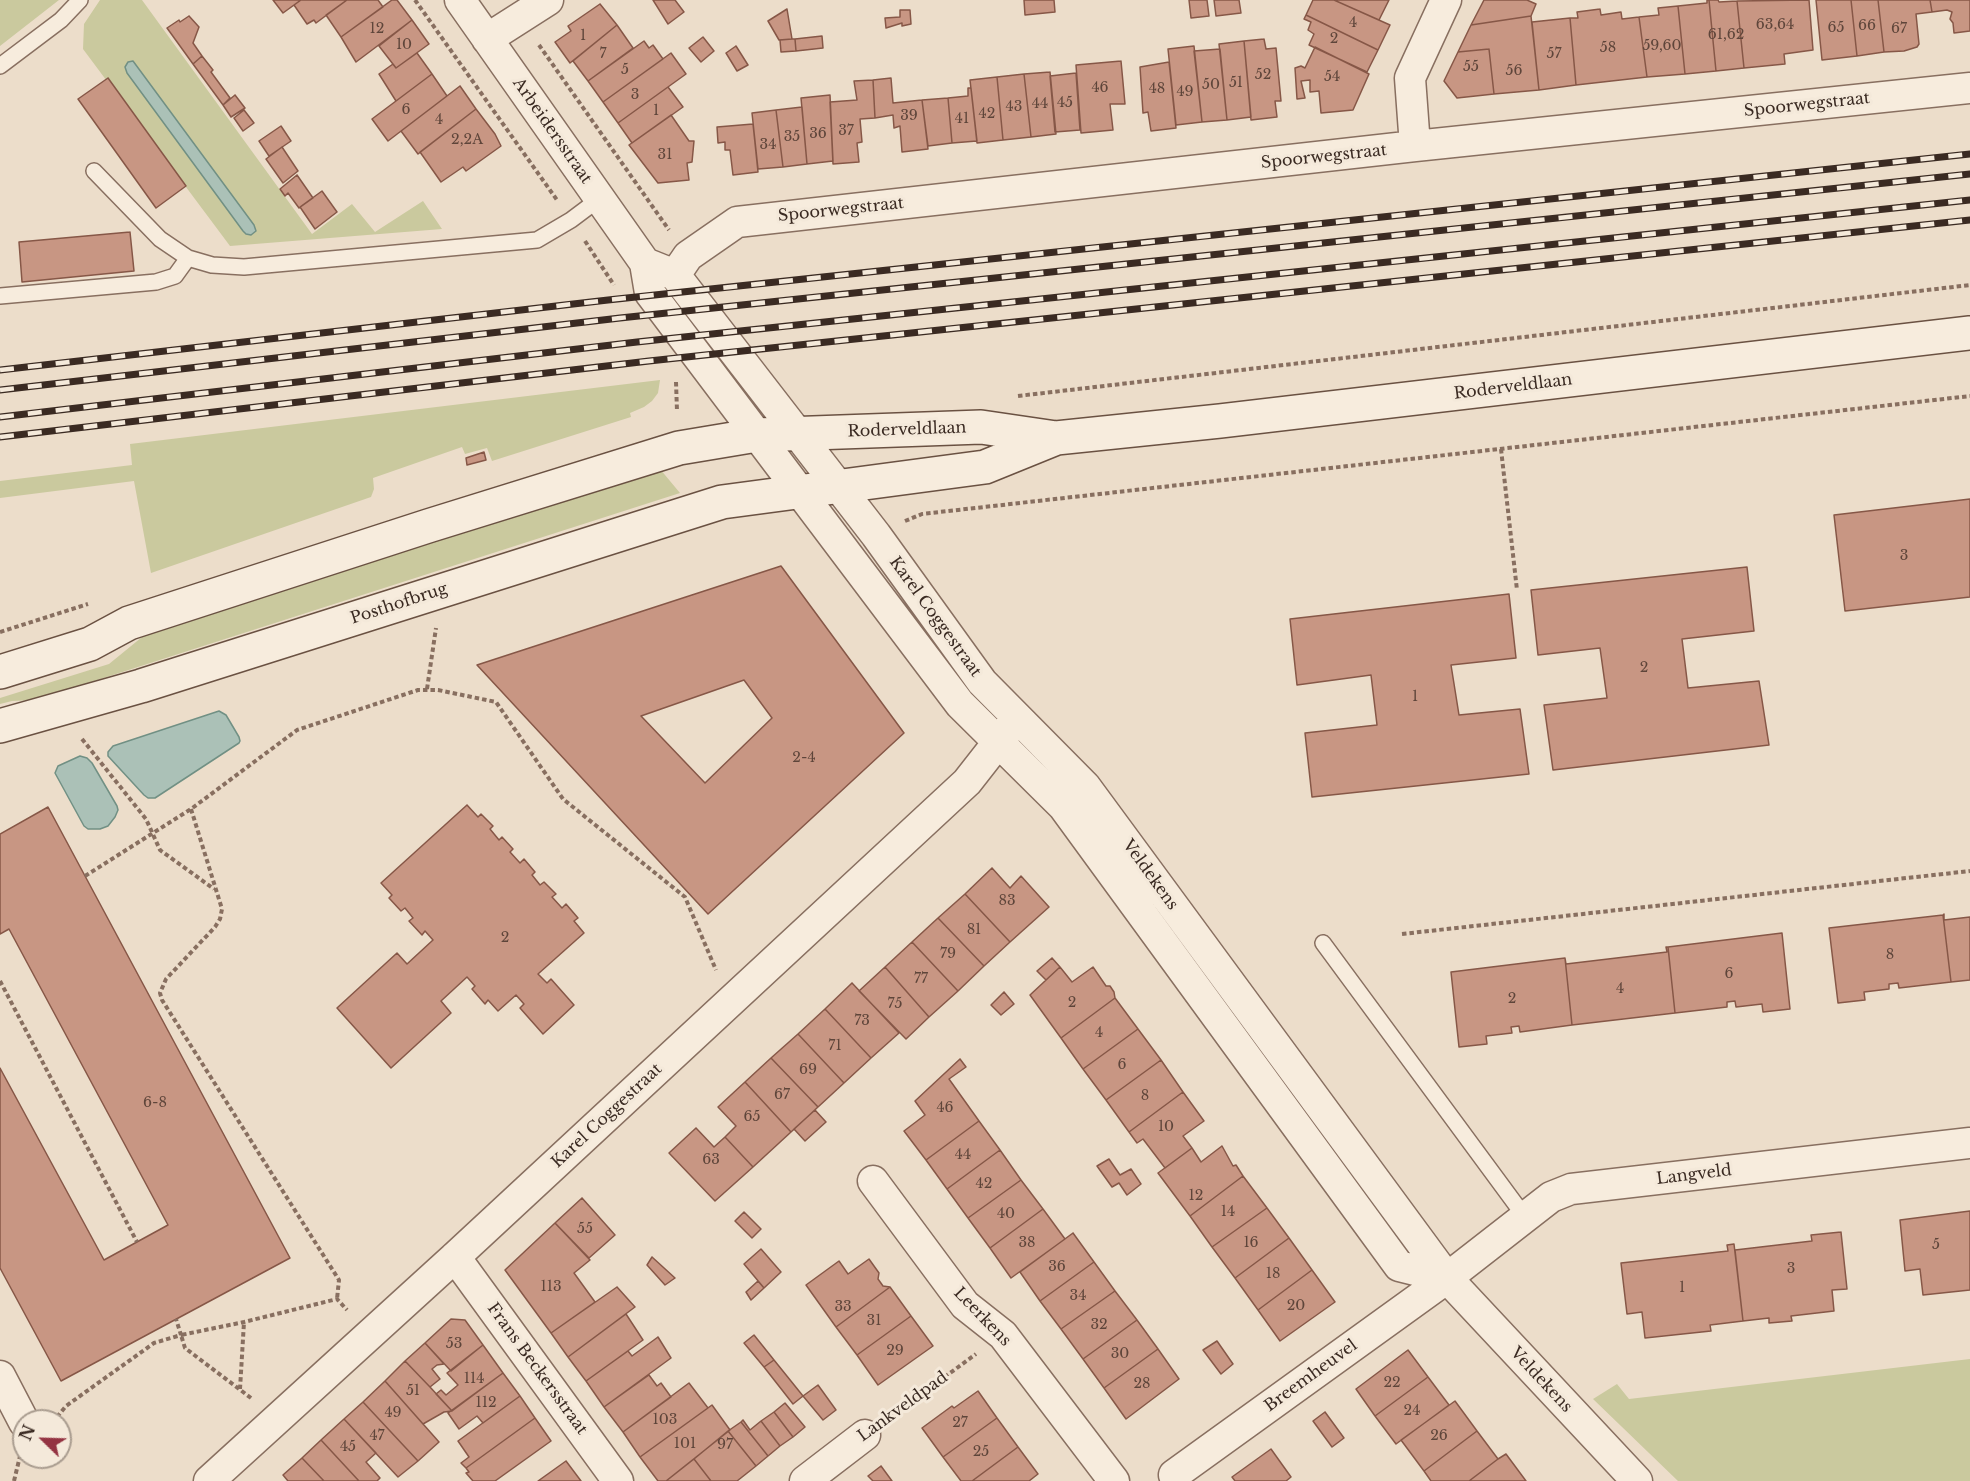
<!DOCTYPE html>
<style>
body{margin:0}
#map{position:relative;width:1970px;height:1481px;overflow:hidden;background:#ecddca;font-family:"Libre Baskerville",serif}
canvas{display:block}
.north{position:absolute;left:12px;top:1409px;width:60px;height:60px;box-sizing:border-box;background:#f4e9da;border:2px solid #aa9d90;border-radius:50%;rotate:293deg;font-size:16px;font-weight:700;line-height:24px;text-align:center;color:#3a2a22}
.north::after{content:'';display:block;margin:auto;width:21px;height:27px;background:#943342;clip-path:polygon(50% 0,100% 100%,50% 72%,0 100%)}
</style>
<div id="map">
<canvas width="1970" height="1481"></canvas>
<div class="north">N</div>
</div>
<script>
const c = document.querySelector('canvas').getContext('2d');
c.lineJoin = 'round';
function fillPath(path, color) { c.fillStyle = color; c.fill(path, 'evenodd'); }
const toPath = rows => new Path2D(rows.map(r => 'M' + r).join(''));
function strokePath(path, color, width, dash) { c.strokeStyle = color; c.lineWidth = width; c.lineCap = dash ? 'butt' : 'round'; c.setLineDash(dash || []); c.stroke(path); }
function drawText(font, color, halo, rows, align = 'center') {
  c.font = font + ' "Libre Baskerville",serif'; c.lineWidth = 6; c.setLineDash([]); c.textBaseline = 'middle'; c.strokeStyle = halo; c.fillStyle = color; for (const [text, x, y, turn = 0] of rows) {
    c.save(); c.translate(x, y); c.rotate((+turn || 0) * Math.PI / 180); c.textAlign = isNaN(turn) ? turn : align; if (halo) c.strokeText(text, 0, 0); c.fillText(text, 0, 0); c.restore();
  }
}
const green = toPath([
 [0,0,59,0,0,46],
 [100,0,142,0,312,234,352,204,375,232,423,201,442,229,230,246,83,49,84,24],
 [660,380,658,393,652,401,644,407,630,413,631,417,492,461,487,448,465,454,462,447,373,478,374,489,371,497,151,573,134,481,0,498,0,481,132,465,130,444],
 [660,469,680,493,35,700,12,701,0,704,0,698,109,664,147,633,164,627],
 [1970,1359,1970,1481,1678,1481,1593,1399,1617,1384,1629,1399]
]);
const water = toPath([
 [133,61,254,225,256,231,251,235,246,234,243,231,127,73,125,67,128,62,133,61],
 [219,711,226,715,239,737,240,741,239,743,155,798,148,798,144,795,108,756,108,752,113,746,219,711],
 [80,756,87,758,92,763,117,806,118,810,115,817,108,826,100,829,88,829,84,826,55,773,58,766,80,756]
]);
const building = toPath([
 [273,0,301,0,283,13,273,0],
 [301,0,347,0,316,23,314,20,307,24,294,5,301,0],
 [347,0,378,0,383,7,341,37,326,15,347,0],
 [392,0,397,0,412,20,356,62,341,37,392,0],
 [653,0,675,0,684,12,668,24,653,0],
 [1024,0,1054,0,1055,12,1025,15,1024,0],
 [1189,0,1207,0,1209,16,1191,18,1189,0],
 [1214,0,1239,0,1241,13,1216,16,1214,0],
 [1313,0,1334,0,1390,25,1378,50,1306,15,1313,0],
 [1334,0,1389,0,1379,20,1334,0],
 [1484,0,1527,0,1536,4,1531,16,1471,25,1484,0],
 [1707,0,1709,0,1716,71,1685,74,1678,6,1707,3,1707,0],
 [1709,0,1718,0,1719,2,1737,1,1744,68,1716,71,1709,0],
 [1809,0,1813,50,1784,54,1785,64,1744,68,1737,1,1809,0],
 [1816,0,1851,0,1857,56,1822,60,1816,0],
 [1851,0,1878,0,1884,52,1857,56,1851,0],
 [1878,0,1930,0,1932,12,1916,14,1919,44,1917,47,1904,51,1884,52,1878,0],
 [1930,0,1970,0,1970,31,1954,33,1953,23,1950,19,1952,12,1947,10,1932,12,1930,0],
 [600,4,617,25,570,63,555,42,571,31,568,26,600,4],
 [1678,6,1685,74,1647,77,1639,17,1659,15,1658,8,1678,6],
 [787,9,792,39,779,40,768,21,787,9],
 [1600,9,1601,15,1621,12,1622,19,1639,17,1647,77,1576,85,1570,18,1578,18,1577,12,1600,9],
 [900,10,910,10,911,24,902,26,902,23,886,28,885,18,900,17,900,10],
 [1306,15,1378,50,1367,72,1309,45,1314,34,1308,30,1311,22,1304,19,1306,15],
 [189,16,199,27,193,43,202,56,193,64,167,28,179,20,180,22,189,16],
 [1531,16,1539,90,1494,94,1489,49,1458,52,1471,25,1531,16],
 [1570,18,1576,85,1539,90,1532,22,1570,18],
 [412,20,429,44,396,68,379,46,412,20],
 [617,25,633,48,588,81,573,61,617,25],
 [822,36,823,48,796,51,795,39,822,36],
 [703,37,714,51,701,62,689,48,703,37],
 [792,39,795,39,796,51,781,52,780,40,792,39],
 [1264,39,1266,49,1276,48,1281,101,1275,101,1277,117,1251,120,1244,41,1264,39],
 [644,41,649,48,653,45,663,59,603,102,588,81,644,41],
 [1244,41,1251,117,1227,120,1219,44,1244,41],
 [736,46,748,65,737,71,726,53,736,46],
 [1194,46,1202,122,1176,125,1168,49,1194,46],
 [1315,47,1369,74,1353,110,1321,113,1319,91,1310,92,1310,80,1301,81,1305,98,1297,99,1295,68,1301,66,1305,68,1315,47],
 [1220,49,1227,120,1202,122,1194,51,1220,49],
 [1489,49,1494,94,1457,98,1444,81,1458,52,1489,49],
 [417,53,432,74,396,101,379,74,393,64,396,68,417,53],
 [671,53,686,74,618,123,603,102,671,53],
 [202,56,213,70,211,72,230,98,223,105,193,64,202,56],
 [1121,61,1125,104,1110,104,1113,130,1081,133,1076,65,1121,61],
 [1169,62,1176,128,1151,131,1148,112,1143,113,1140,67,1169,62],
 [1050,72,1056,134,1031,137,1024,74,1050,72],
 [1076,73,1080,130,1055,132,1050,76,1076,73],
 [432,74,447,96,388,141,372,119,432,74],
 [1024,74,1031,137,1003,140,997,77,1024,74],
 [997,77,1003,140,977,143,970,80,997,77],
 [108,78,186,186,156,208,78,99,108,78],
 [891,78,893,103,922,100,928,149,902,152,900,126,894,128,893,115,875,118,873,80,891,78],
 [873,80,875,118,860,119,862,142,857,143,859,162,833,164,830,102,857,100,854,81,873,80],
 [460,86,476,109,418,154,401,131,460,86],
 [668,87,683,107,632,143,618,123,668,87],
 [968,88,971,88,977,141,952,143,948,98,968,96,968,88],
 [235,95,245,108,231,117,223,105,235,95],
 [830,95,833,161,807,164,801,98,830,95],
 [948,98,952,143,928,146,922,100,948,98],
 [802,107,807,164,783,167,776,110,802,107],
 [476,109,495,134,501,146,466,171,463,167,441,182,420,152,476,109],
 [244,110,254,123,243,131,234,118,244,110],
 [776,110,783,167,758,169,752,113,776,110],
 [671,115,689,141,694,141,692,162,687,163,689,180,658,183,629,145,671,115],
 [753,124,758,172,733,175,730,150,725,150,725,142,718,143,717,127,753,124],
 [281,126,291,141,269,156,259,141,281,126],
 [282,147,298,171,283,183,266,159,282,147],
 [297,175,313,198,299,208,288,193,285,196,280,189,297,175],
 [322,191,337,212,315,229,300,207,322,191],
 [130,232,134,271,22,282,19,242,130,232],
 [484,452,486,460,467,465,466,458,484,452],
 [1970,499,1970,597,1845,611,1834,515,1970,499],
 [781,566,904,733,708,914,477,665,781,566],
 [744,680,772,718,705,783,641,716,744,680],
 [1747,567,1754,631,1682,639,1688,688,1759,681,1769,745,1553,770,1544,705,1607,698,1600,648,1538,655,1531,590,1747,567],
 [1509,594,1516,658,1451,665,1459,715,1520,709,1529,774,1312,797,1305,733,1377,725,1371,675,1297,685,1290,619,1509,594],
 [467,805,478,817,481,814,493,826,490,829,499,840,502,837,513,849,510,852,520,863,524,859,535,872,532,875,540,885,544,882,556,894,552,897,562,908,566,904,578,918,574,921,584,933,538,974,547,983,551,979,574,1005,543,1034,520,1008,524,1004,516,995,498,1011,488,1000,485,1004,472,989,475,986,467,977,441,1001,451,1013,391,1068,337,1008,397,953,407,964,433,940,425,931,422,935,409,921,413,918,405,908,401,911,389,898,392,895,381,883,467,805],
 [48,807,290,1258,61,1381,0,1268,0,1068,104,1260,168,1225,9,929,0,934,0,834,48,807],
 [992,868,1010,888,1021,876,1049,907,1010,942,965,894,992,868],
 [965,894,1010,942,984,966,938,918,965,894],
 [1944,914,1944,920,1970,917,1970,980,1951,982,1943,915,1944,914],
 [1943,915,1951,982,1899,988,1898,983,1889,984,1889,989,1864,992,1865,1000,1838,1003,1829,928,1943,915],
 [938,918,984,966,958,991,912,942,938,918],
 [1782,933,1790,1009,1763,1012,1762,1004,1736,1007,1735,1001,1727,1002,1727,1007,1675,1013,1668,947,1782,933],
 [912,942,958,991,929,1017,885,967,912,942],
 [1666,947,1668,947,1675,1013,1572,1025,1565,958,1566,964,1667,952,1666,947],
 [1052,958,1060,967,1046,980,1037,971,1052,958],
 [1565,958,1572,1025,1520,1032,1519,1026,1511,1027,1512,1033,1486,1036,1487,1044,1459,1047,1451,972,1565,958],
 [885,967,929,1017,906,1039,859,991,885,967],
 [1060,967,1072,982,1093,967,1106,986,1110,986,1114,992,1115,998,1061,1038,1030,995,1060,967],
 [852,983,899,1033,871,1058,825,1009,852,983],
 [1004,992,1014,1004,1001,1015,991,1005,1004,992],
 [1115,998,1138,1029,1083,1069,1061,1038,1115,998],
 [825,1009,871,1058,844,1083,798,1034,825,1009],
 [1138,1029,1161,1060,1106,1100,1083,1069,1138,1029],
 [798,1034,844,1083,818,1107,771,1058,798,1034],
 [771,1058,818,1107,791,1132,745,1082,771,1058],
 [960,1059,966,1067,949,1079,979,1121,926,1160,904,1131,925,1115,915,1101,960,1059],
 [1161,1060,1183,1092,1129,1132,1106,1100,1161,1060],
 [745,1082,791,1132,753,1167,725,1137,736,1126,718,1107,745,1082],
 [1183,1092,1204,1121,1183,1136,1192,1148,1165,1168,1143,1139,1137,1143,1129,1132,1183,1092],
 [815,1110,826,1122,805,1141,794,1129,815,1110],
 [979,1121,1000,1150,947,1189,926,1160,979,1121],
 [696,1128,714,1147,725,1137,753,1167,715,1201,669,1153,696,1128],
 [1222,1146,1233,1166,1236,1165,1243,1176,1190,1216,1158,1173,1192,1148,1201,1162,1222,1146],
 [1000,1150,1021,1180,968,1218,947,1189,1000,1150],
 [1109,1159,1120,1175,1131,1169,1141,1184,1127,1195,1119,1183,1112,1187,1097,1166,1109,1159],
 [1243,1176,1267,1208,1212,1247,1190,1216,1243,1176],
 [1021,1180,1043,1209,990,1248,968,1218,1021,1180],
 [582,1198,615,1235,589,1258,555,1223,582,1198],
 [1267,1208,1289,1238,1235,1278,1212,1247,1267,1208],
 [1043,1209,1065,1239,1011,1278,990,1248,1043,1209],
 [1970,1211,1970,1290,1923,1295,1920,1269,1905,1271,1900,1220,1970,1211],
 [744,1212,761,1229,752,1238,735,1221,744,1212],
 [555,1223,590,1260,574,1273,595,1302,551,1333,505,1270,555,1223],
 [1841,1232,1847,1289,1832,1290,1834,1311,1791,1316,1792,1321,1769,1323,1769,1318,1743,1321,1735,1250,1812,1241,1811,1235,1841,1232],
 [1073,1233,1094,1262,1040,1301,1020,1272,1073,1233],
 [1289,1238,1312,1270,1258,1310,1235,1278,1289,1238],
 [1734,1244,1743,1321,1710,1325,1711,1331,1645,1338,1642,1312,1627,1314,1621,1263,1728,1251,1727,1245,1734,1244],
 [761,1249,781,1272,764,1288,744,1264,761,1249],
 [652,1257,675,1278,665,1285,647,1265,652,1257],
 [869,1259,879,1273,878,1279,883,1286,890,1287,836,1327,806,1285,839,1261,848,1274,869,1259],
 [1094,1262,1115,1291,1061,1329,1040,1301,1094,1262],
 [1312,1270,1335,1302,1280,1341,1258,1310,1312,1270],
 [758,1281,764,1288,751,1300,746,1292,758,1281],
 [617,1287,635,1307,568,1357,551,1333,617,1287],
 [890,1287,911,1316,857,1355,836,1327,890,1287],
 [1115,1291,1137,1320,1083,1359,1061,1329,1115,1291],
 [626,1314,643,1340,586,1381,568,1357,626,1314],
 [911,1316,933,1346,878,1385,857,1355,911,1316],
 [451,1319,465,1320,483,1345,451,1371,425,1343,451,1319],
 [1137,1320,1158,1349,1104,1388,1083,1359,1137,1320],
 [754,1335,774,1360,764,1367,744,1343,754,1335],
 [658,1337,671,1358,604,1407,586,1381,628,1351,632,1356,658,1337],
 [1217,1341,1233,1364,1221,1374,1203,1350,1217,1341],
 [425,1343,444,1364,437,1365,432,1369,440,1379,430,1387,405,1361,425,1343],
 [483,1345,503,1373,452,1411,436,1394,441,1390,446,1395,458,1385,447,1373,483,1345],
 [1158,1349,1179,1379,1126,1419,1104,1388,1158,1349],
 [1408,1350,1428,1377,1375,1416,1356,1389,1408,1350],
 [774,1360,803,1396,793,1404,764,1367,774,1360],
 [405,1361,430,1387,452,1411,444,1412,423,1424,385,1381,405,1361],
 [503,1373,520,1396,483,1423,477,1416,459,1429,448,1413,503,1373],
 [649,1375,657,1386,661,1383,671,1397,623,1432,604,1407,649,1375],
 [1428,1377,1449,1405,1396,1444,1375,1416,1428,1377],
 [385,1381,439,1442,418,1461,363,1402,385,1381],
 [689,1383,708,1408,640,1457,623,1432,689,1383],
 [818,1385,836,1410,823,1420,803,1396,818,1385],
 [978,1391,997,1418,943,1457,922,1428,952,1406,954,1408,978,1391],
 [520,1396,535,1418,466,1468,461,1463,469,1457,458,1441,520,1396],
 [1455,1401,1477,1431,1424,1471,1401,1440,1455,1401],
 [363,1402,418,1461,398,1477,344,1419,363,1402],
 [785,1403,805,1427,793,1437,774,1412,785,1403],
 [712,1405,730,1430,666,1481,658,1481,640,1457,712,1405],
 [774,1412,793,1437,780,1446,761,1421,774,1412],
 [1325,1412,1344,1438,1332,1447,1313,1421,1325,1412],
 [535,1418,551,1441,495,1481,473,1481,466,1473,469,1472,466,1468,535,1418],
 [997,1418,1018,1447,972,1481,961,1481,943,1457,997,1418],
 [344,1419,376,1453,366,1462,380,1478,377,1481,359,1481,321,1440,344,1419],
 [743,1420,750,1430,761,1421,780,1446,768,1456,741,1422,743,1420],
 [741,1422,768,1456,756,1466,728,1431,741,1422],
 [728,1431,756,1466,737,1481,711,1481,694,1459,728,1431],
 [1477,1431,1498,1459,1469,1481,1431,1481,1424,1471,1477,1431],
 [321,1440,359,1481,324,1481,302,1458,321,1440],
 [1018,1447,1038,1474,1029,1481,972,1481,1018,1447],
 [1271,1449,1291,1477,1286,1481,1235,1481,1232,1477,1271,1449],
 [1506,1454,1526,1481,1469,1481,1498,1459,1506,1454],
 [302,1458,324,1481,288,1481,283,1475,302,1458],
 [694,1459,711,1481,666,1481,694,1459],
 [566,1461,581,1481,538,1481,566,1461],
 [881,1466,892,1481,873,1481,868,1476,881,1466]
]);
const path = toPath([
 [415,0,557,200],
 [539,45,669,230],
 [585,241,614,285],
 [676,382,677,411],
 [1018,396,1970,285],
 [1501,449,1517,590],
 [905,521,922,514,1970,396],
 [0,632,88,604],
 [427,689,436,628],
 [82,739,146,819,160,850,214,889],
 [191,809,222,909,220,919,215,927,166,979,160,993,162,1000,339,1280,337,1299],
 [85,876,191,809,297,730,418,690,438,690,496,702,563,799,685,897,716,970],
 [1402,934,1970,871],
 [0,981,137,1242],
 [240,1389,244,1322],
 [251,1398,185,1348,181,1335,244,1322,337,1299,347,1310],
 [57,1417,66,1406,154,1343,181,1335,176,1319],
 [890,1417,976,1354],
 [14,1481,21,1452]
]);
const lane = toPath([
 [0,66,61,20,80,0],
 [94,171,160,239,188,258,212,265,244,267,537,240,571,220,599,199],
 [0,296,156,282,175,276,188,258],
 [1323,943,1525,1217]
]);
const street = toPath([
 [460,0,645,263,650,293,960,704,1063,806,1399,1266,1447,1278],
 [487,39,548,0],
 [1415,146,1410,78,1446,0],
 [645,263,675,275,876,535,982,682,1085,786,1447,1278,1637,1481],
 [675,275,688,256,737,222,1415,146,1970,88],
 [873,1181,965,1305,1003,1335,1114,1481],
 [455,1257,618,1481],
 [0,1376,24,1422],
 [1174,1475,1447,1278,1551,1197,1571,1189,1970,1143],
 [209,1481,455,1257,967,782,1010,727],
 [805,1481,865,1435]
]);
const secondary = toPath([
 [0,672,90,644,129,623,428,526,679,448,757,435,981,427,1056,438,1220,421,1970,333],
 [0,726,141,686,722,502,985,467,1054,439]
]);
const rail = toPath([
 [0,370,608,300,1970,154],
 [0,390,620,318,1970,174],
 [0,417,637,342,1970,200],
 [0,437,649,361,1970,220]
]);
const numberNames = [
 ["4",1353,23],
 ["63,64",1775,25],
 ["66",1867,26],
 ["65",1836,28],
 ["12",377,29],
 ["67",1899,29],
 ["61,62",1726,35],
 ["1",583,36],
 ["2",1334,39],
 ["10",404,45],
 ["59,60",1662,46],
 ["58",1608,48],
 ["7",603,54],
 ["57",1554,54],
 ["55",1471,67],
 ["5",625,70],
 ["56",1514,71],
 ["52",1263,75],
 ["54",1332,77],
 ["51",1236,83],
 ["50",1211,85],
 ["46",1100,88],
 ["48",1157,89],
 ["49",1185,92],
 ["3",635,95],
 ["45",1065,103],
 ["44",1040,104],
 ["43",1014,107],
 ["6",406,110],
 ["1",656,111],
 ["42",987,114],
 ["39",909,116],
 ["41",962,119],
 ["4",439,120],
 ["37",846,131],
 ["36",818,134],
 ["35",792,137],
 ["2,2A",467,140],
 ["34",768,145],
 ["31",665,155],
 ["3",1904,556],
 ["2",1644,668],
 ["1",1415,697],
 ["2-4",804,758],
 ["83",1007,901],
 ["81",974,930],
 ["2",505,938],
 ["79",948,954],
 ["8",1890,955],
 ["6",1729,974],
 ["77",921,979],
 ["4",1620,989],
 ["2",1512,999],
 ["2",1072,1003],
 ["75",895,1004],
 ["73",862,1021],
 ["4",1099,1033],
 ["71",835,1046],
 ["6",1122,1065],
 ["69",808,1070],
 ["67",782,1095],
 ["8",1145,1096],
 ["6-8",155,1103],
 ["46",945,1108],
 ["65",752,1117],
 ["10",1166,1127],
 ["44",963,1155],
 ["63",711,1160],
 ["42",984,1184],
 ["12",1196,1196],
 ["14",1228,1212],
 ["40",1006,1214],
 ["55",585,1229],
 ["38",1027,1243],
 ["16",1251,1243],
 ["5",1936,1245],
 ["36",1057,1267],
 ["3",1791,1269],
 ["18",1273,1274],
 ["113",551,1287],
 ["1",1682,1288],
 ["34",1078,1296],
 ["20",1296,1306],
 ["33",843,1307],
 ["31",874,1321],
 ["32",1099,1325],
 ["53",454,1344],
 ["29",895,1351],
 ["30",1120,1354],
 ["114",474,1379],
 ["22",1392,1383],
 ["28",1142,1384],
 ["51",413,1391],
 ["112",486,1403],
 ["24",1412,1411],
 ["49",393,1413],
 ["103",665,1420],
 ["27",960,1423],
 ["47",377,1436],
 ["26",1439,1436],
 ["101",685,1444],
 ["97",725,1445],
 ["45",348,1447],
 ["25",981,1452]
];
const streetNames = [
 ["Spoorwegstraat",1807,105,-6],
 ["Arbeidersstraat",552,131,55],
 ["Spoorwegstraat",1324,157,-6],
 ["Spoorwegstraat",841,210,-6],
 ["Roderveldlaan",1513,387,-7],
 ["Roderveldlaan",907,430,-2],
 ["Posthofbrug",399,604,-18],
 ["Karel Coggestraat",935,617,54],
 ["Veldekens",1150,875,54],
 ["Karel Coggestraat",607,1116,-43],
 ["Langveld",1694,1175,-7],
 ["Leerkens",982,1317,46],
 ["Frans Beckersstraat",537,1369,54],
 ["Breemheuvel",1311,1376,-36],
 ["Veldekens",1541,1380,47],
 ["Lankveldpad",903,1407,-36]
];
fillPath(green, '#cac99e');
fillPath(water, '#abc1b7');
strokePath(water, '#719084', 1.5);
fillPath(building, '#c89683');
strokePath(building, '#865747', 1.5);
strokePath(lane, '#886f60', 18);
strokePath(street, '#886f60', 33);
strokePath(secondary, '#6a5142', 36);
strokePath(path, '#886f60', 4, [4.5, 3]);
strokePath(lane, '#f7ecdd', 15);
strokePath(street, '#f7ecdd', 30);
strokePath(secondary, '#f7ecdd', 33);
strokePath(rail, '#3a2a22', 7);
strokePath(rail, '#f4e9da', 4.5, [14]);
drawText('14px', '#5e453a', null, numberNames);
drawText('16px', '#3a2a22', '#f4e9da', streetNames);
</script>
